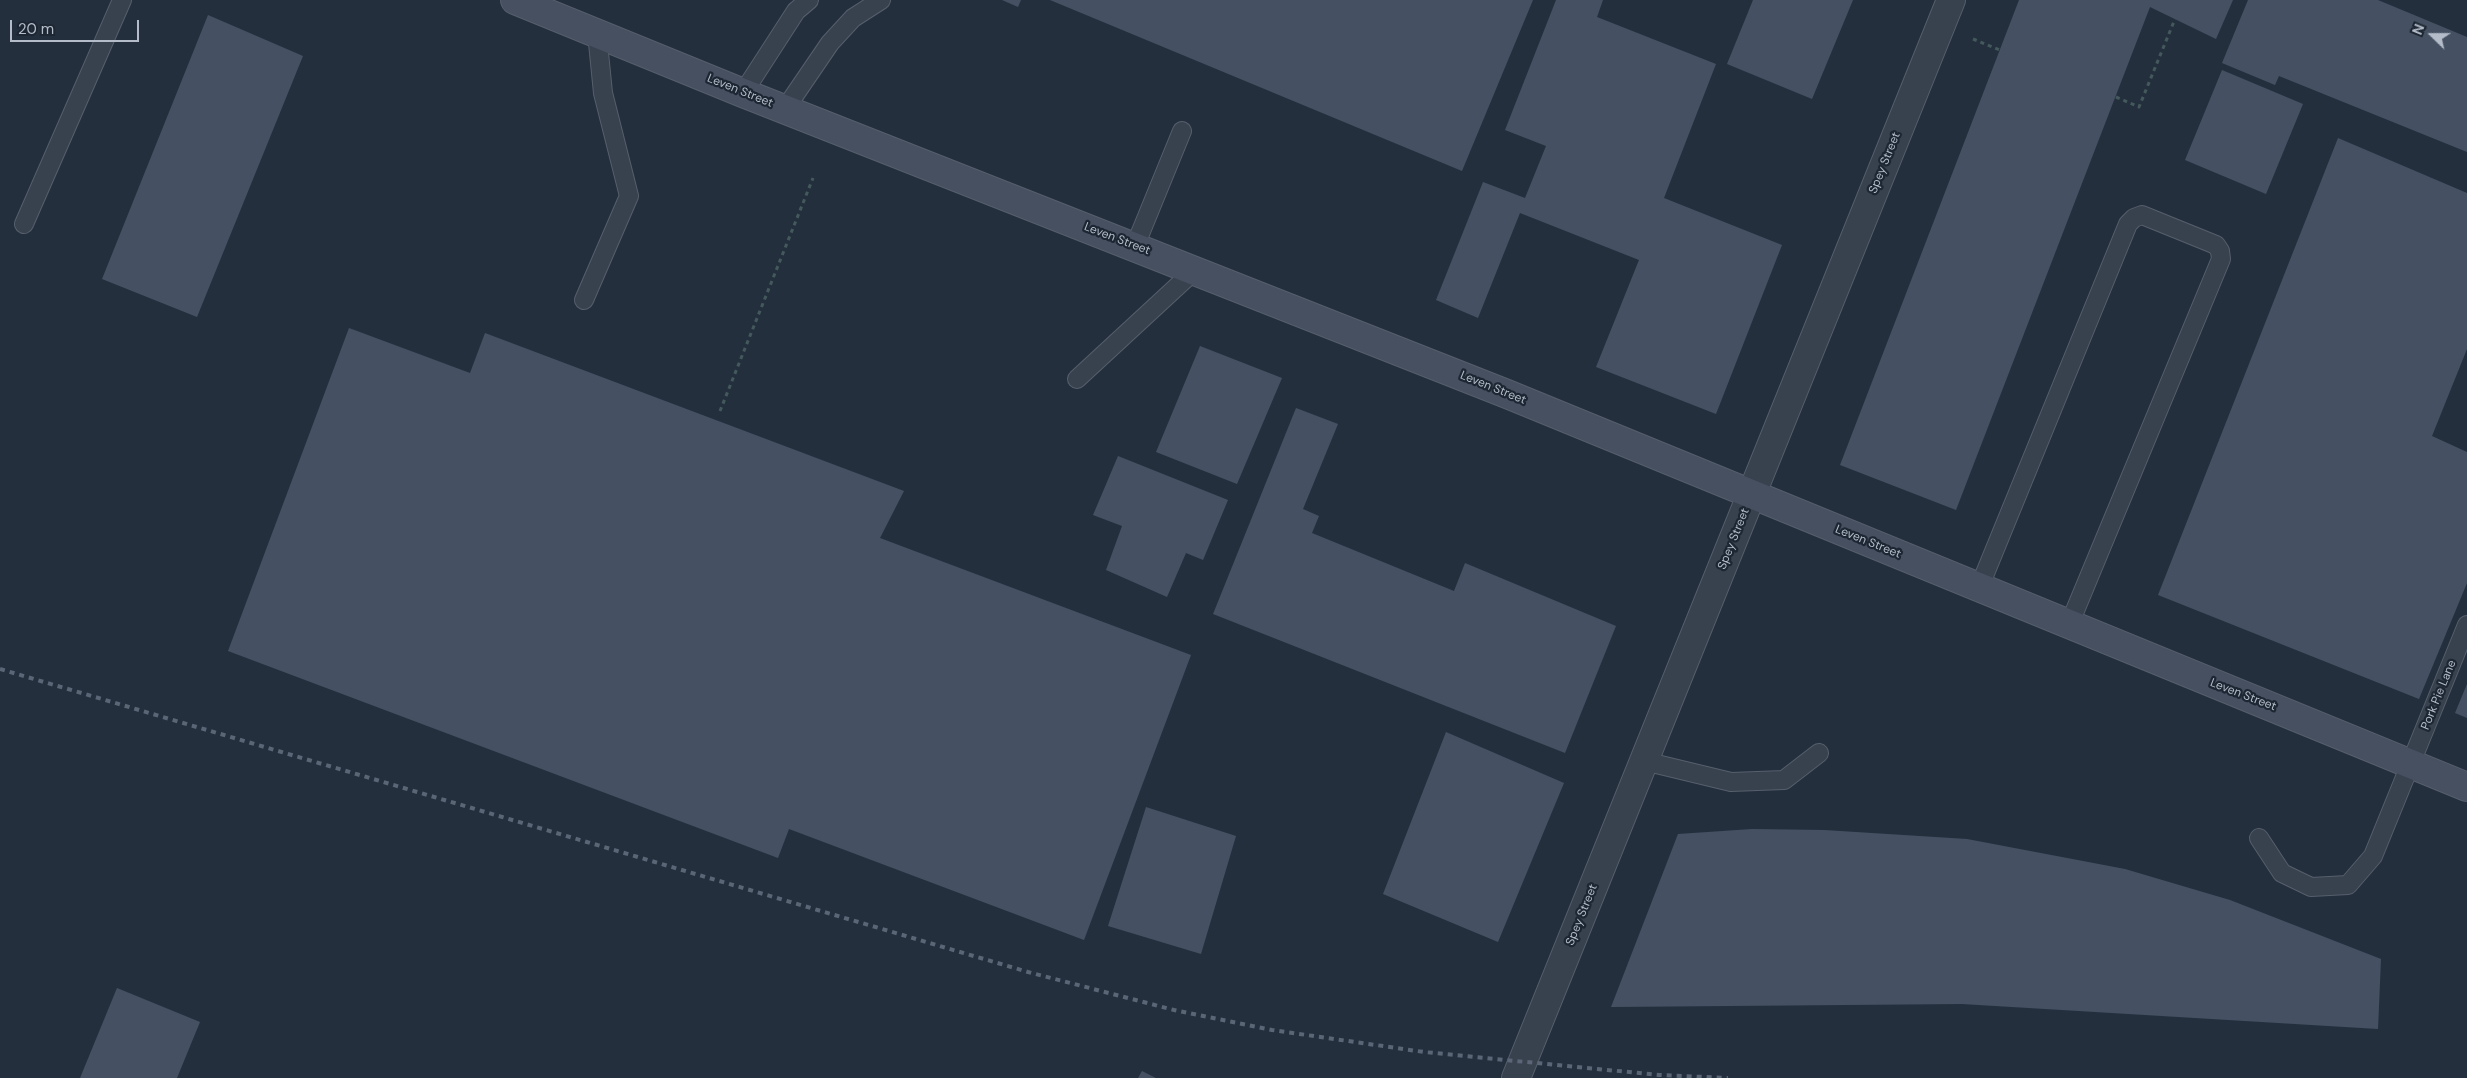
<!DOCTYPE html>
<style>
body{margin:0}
#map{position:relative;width:2467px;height:1078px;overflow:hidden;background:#242f3e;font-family:"DM Sans",sans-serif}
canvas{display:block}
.north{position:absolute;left:2407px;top:10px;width:50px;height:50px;-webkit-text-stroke:4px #1d2633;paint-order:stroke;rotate:292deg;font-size:14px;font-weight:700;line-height:20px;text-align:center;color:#b4bcc9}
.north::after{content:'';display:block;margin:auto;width:18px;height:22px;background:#b4bcc9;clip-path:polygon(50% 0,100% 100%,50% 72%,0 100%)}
.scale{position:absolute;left:10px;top:20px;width:129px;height:22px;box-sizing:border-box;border:2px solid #b4bcc9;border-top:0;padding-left:6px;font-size:15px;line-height:18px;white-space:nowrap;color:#b4bcc9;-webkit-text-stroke:4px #1d2633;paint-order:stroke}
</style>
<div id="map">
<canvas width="2467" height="1078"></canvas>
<div class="north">N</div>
<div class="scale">20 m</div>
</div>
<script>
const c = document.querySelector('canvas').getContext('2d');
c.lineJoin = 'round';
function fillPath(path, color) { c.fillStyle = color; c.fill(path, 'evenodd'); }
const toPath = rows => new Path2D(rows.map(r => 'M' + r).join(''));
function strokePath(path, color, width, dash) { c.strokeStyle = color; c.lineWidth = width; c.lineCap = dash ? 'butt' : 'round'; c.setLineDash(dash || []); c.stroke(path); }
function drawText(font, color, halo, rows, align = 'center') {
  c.font = font + ' "DM Sans",sans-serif'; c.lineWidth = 4.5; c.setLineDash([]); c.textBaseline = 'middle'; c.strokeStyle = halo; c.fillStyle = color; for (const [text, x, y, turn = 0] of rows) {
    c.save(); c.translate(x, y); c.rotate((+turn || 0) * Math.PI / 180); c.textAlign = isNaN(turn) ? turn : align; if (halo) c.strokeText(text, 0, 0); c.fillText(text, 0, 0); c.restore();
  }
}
const building = toPath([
 [1002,0,1021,0,1018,7],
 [1050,0,1533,0,1462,171],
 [1556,0,1603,0,1597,17,1716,64,1664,198,1782,245,1716,414,1596,367,1639,260,1520,213,1478,318,1436,300,1483,182,1525,198,1546,146,1505,130],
 [1753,0,1853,0,1812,99,1727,64],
 [2019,0,2233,0,2216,39,2150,7,1956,510,1840,465],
 [2248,0,2378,0,2467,37,2467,152,2279,76,2275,85,2222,63],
 [208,15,303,56,197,317,102,279],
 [2222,70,2303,104,2266,194,2185,160],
 [2338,138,2467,193,2467,349,2432,436,2467,452,2467,583,2419,699,2158,595],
 [349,328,470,373,485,333,904,491,880,538,1191,655,1084,940,789,829,778,858,228,651],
 [1200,346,1282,378,1237,484,1156,452],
 [1296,408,1338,424,1303,509,1319,516,1312,533,1454,591,1465,563,1616,626,1565,753,1213,614],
 [1118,456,1228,500,1203,560,1186,553,1167,597,1106,570,1122,526,1093,515],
 [2467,684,2467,718,2455,713],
 [1446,732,1564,783,1498,942,1383,894],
 [1146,807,1236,836,1201,954,1108,926],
 [1752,829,1824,830,1967,839,2125,869,2230,900,2381,959,2378,1029,1962,1004,1611,1007,1678,834],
 [117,988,200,1022,177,1078,80,1078],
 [1142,1071,1156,1078,1138,1078]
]);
const path = toPath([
 [1973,39,2000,50],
 [2116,97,2139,107,2175,19],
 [720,411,813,178]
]);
const lane = toPath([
 [743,93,796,11,809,0],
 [785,109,830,43,853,18,881,0],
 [24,224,122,0],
 [1135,246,1182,131],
 [584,300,629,196,603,93,597,33],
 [1077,379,1195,270],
 [1979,588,2128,224,2134,218,2142,215,2216,245,2220,251,2221,259,2069,625],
 [1644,761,1731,782,1784,780,1819,753],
 [2259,838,2282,873,2311,887,2348,885,2373,856,2467,625]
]);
const street = toPath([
 [1516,1078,1951,0]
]);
const secondary = toPath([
 [515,0,743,93,1507,394,2467,787]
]);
const rail = toPath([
 [0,669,1028,972,1174,1010,1272,1030,1424,1052,1659,1075,1728,1078]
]);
const streetNames = [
 ["Leven Street",740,91,22],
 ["Spey Street",1885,163,-68],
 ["Leven Street",1117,239,21],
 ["Leven Street",1493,388,22],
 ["Spey Street",1734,539,-68],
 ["Leven Street",1868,542,22],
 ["Leven Street",2243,695,21],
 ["Pork Pie Lane",2439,695,-68],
 ["Spey Street",1582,915,-68]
];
fillPath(building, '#455162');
strokePath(lane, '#565f6c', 20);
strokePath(street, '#565f6c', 30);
strokePath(secondary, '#565f6c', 30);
strokePath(path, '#44595c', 3, [4, 4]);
strokePath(lane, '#38414e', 18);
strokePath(street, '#38414e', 28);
strokePath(secondary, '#465061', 28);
strokePath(rail, '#5a6575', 4, [5, 5]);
drawText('12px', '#b4bcc9', '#1d2633', streetNames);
</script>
